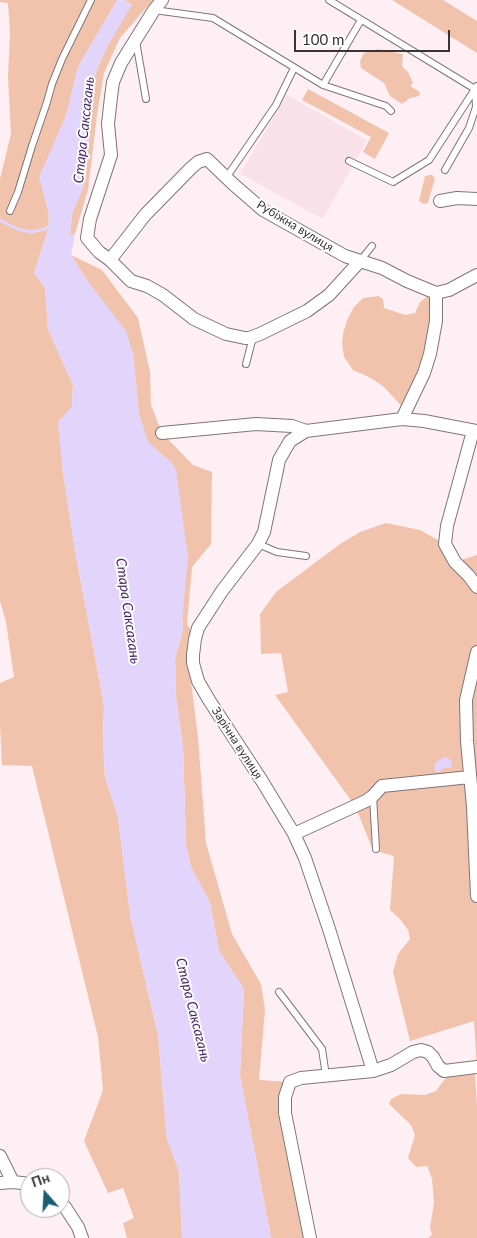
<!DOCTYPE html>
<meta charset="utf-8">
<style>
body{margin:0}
#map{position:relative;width:477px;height:1238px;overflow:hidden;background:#feeff4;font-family:Lato,sans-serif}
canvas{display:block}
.north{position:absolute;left:20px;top:1168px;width:50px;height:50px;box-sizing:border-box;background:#fff;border:1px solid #b0aeaf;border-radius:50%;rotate:341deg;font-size:14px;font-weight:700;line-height:20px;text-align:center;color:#3a3436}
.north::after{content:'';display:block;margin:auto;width:18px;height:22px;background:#1b5e72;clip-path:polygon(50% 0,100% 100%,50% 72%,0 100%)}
.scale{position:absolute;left:294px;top:30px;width:156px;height:22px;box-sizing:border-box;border:2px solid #3a3436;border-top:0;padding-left:6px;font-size:15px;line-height:18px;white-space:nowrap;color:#3a3436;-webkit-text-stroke:4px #fff;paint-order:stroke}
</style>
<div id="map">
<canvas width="477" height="1238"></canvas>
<div class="north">Пн</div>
<div class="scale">100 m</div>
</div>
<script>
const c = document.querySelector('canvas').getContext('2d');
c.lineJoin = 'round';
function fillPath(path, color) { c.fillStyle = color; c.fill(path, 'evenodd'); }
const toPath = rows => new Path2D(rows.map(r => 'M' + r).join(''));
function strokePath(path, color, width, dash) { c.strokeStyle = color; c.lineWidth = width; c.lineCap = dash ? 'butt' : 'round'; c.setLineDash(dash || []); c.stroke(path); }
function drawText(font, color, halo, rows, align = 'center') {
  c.font = font + ' Lato,sans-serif'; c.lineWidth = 4; c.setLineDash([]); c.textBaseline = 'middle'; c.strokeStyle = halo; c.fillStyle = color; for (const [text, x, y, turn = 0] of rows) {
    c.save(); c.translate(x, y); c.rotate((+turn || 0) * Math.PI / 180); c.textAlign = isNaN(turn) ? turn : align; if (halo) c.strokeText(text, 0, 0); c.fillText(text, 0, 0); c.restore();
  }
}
const built = toPath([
 [287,95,367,140,323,219,240,174]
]);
const green = toPath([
 [0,0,117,0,78,67,66,116,40,177,49,215,48,230,34,273,45,288,48,329,73,385,72,406,62,466,75,550,104,705,103,738,105,777,118,817,130,915,158,1035,167,1139,179,1171,182,1238,127,1238,123,1223,134,1218,123,1188,108,1193,84,1141,103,1090,98,1037,32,766,2,765,0,726,0,683,14,677,6,622,0,601,0,179,11,134,8,77,10,33,8,3,0,2],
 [124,0,153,0,120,38,104,73,97,115,88,190,75,234,70,235,72,214,84,185,91,122,87,103,97,69,108,45,131,4],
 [392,0,443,0,477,21,477,53],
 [377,49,403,54,402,66,408,72,413,83,410,86,420,92,419,96,410,98,402,104,390,96,384,83,361,68,360,61,364,53],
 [308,89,389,133,375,159,363,152,371,137,302,100],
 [429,175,432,175,435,178,428,203,423,204,419,201,425,176],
 [71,255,102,270,138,318,150,372,151,405,162,433,193,465,212,472,211,544,192,567,187,624,196,638,190,673,198,737,206,843,232,934,261,984,265,1010,259,1080,290,1082,285,1097,310,1238,271,1238,240,1075,244,989,219,951,210,903,191,867,186,844,183,747,176,697,175,659,183,629,172,463,148,443,139,414,133,353],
 [378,296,383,299,384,308,405,315,415,313,420,302,428,296,433,296,436,321,406,411,384,387,371,378,353,370,344,357,342,344,343,334,347,320,354,307,363,298],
 [386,523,420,530,445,544,455,562,477,555,477,1070,474,1021,410,1041,393,972,398,954,410,939,408,930,400,919,390,910,394,856,373,850,355,806,275,695,288,692,281,653,261,654,260,614,276,592,340,544,360,532],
 [454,1067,475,1072,477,1107,477,1238,428,1238,432,1235,430,1227,434,1203,432,1179,427,1166,416,1167,408,1158,415,1135,411,1125,389,1104,391,1099,401,1094,425,1095,436,1091,441,1084]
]);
const water = toPath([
 [117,0,124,0,132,5,108,45,97,69,87,103,91,122,84,186,72,214,70,235,75,234,71,255,84,276,126,331,133,353,139,414,148,442,172,463,176,470,188,557,182,621,183,629,175,659,176,697,183,747,186,844,191,867,210,903,219,951,244,989,240,1075,271,1238,182,1238,179,1171,167,1139,158,1035,130,915,118,817,105,777,103,738,104,705,75,550,62,466,58,422,72,406,73,385,48,329,45,288,34,273,48,229,49,215,39,177,66,116,78,67],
 [445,757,448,758,451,760,452,765,450,768,444,768,439,772,436,772,434,768,435,764,437,761]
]);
const stream = toPath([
 [0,220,17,229,31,232,45,229,50,226]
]);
const lane = toPath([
 [329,0,475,89],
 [154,10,213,18,323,85,386,106,391,111],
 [136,41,146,99],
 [323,85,361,20],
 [349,161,393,182,429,160,477,86],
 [445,170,469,128,476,107,475,89],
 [226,178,276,105,294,68],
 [10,211,18,192,32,146,47,102,52,84,62,59,91,0],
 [360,261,372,246],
 [246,364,253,337],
 [258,544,277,552,306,556],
 [373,796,376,849],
 [279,992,322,1049,326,1076]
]);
const street = toPath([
 [162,0,154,10,121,63,113,82,111,97,108,124,111,155,90,219,87,238,99,252,110,260,131,281,147,286,163,295,194,319,226,334,245,338,249,338,260,334,307,311,329,295,360,261],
 [440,201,457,198,477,199],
 [110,260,145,215,191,168,198,162,207,159,233,184,263,210,345,256,382,268,407,281,436,293,449,290,477,275],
 [402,419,424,373,430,354,436,321,436,293],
 [473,431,447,526,445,544,455,562,469,576,477,587],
 [162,433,256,424,292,426,306,431],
 [477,652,466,700,467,741,473,807,477,896],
 [294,834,366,801,373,796,382,786,470,777],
 [373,1071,329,929,305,858,294,834,262,781,209,700,198,681,193,663,193,655,195,639,198,628,222,591,258,544,264,532,277,470,279,460,290,441,306,431,402,419,424,421,477,431],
 [0,1156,13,1182],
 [0,1183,13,1182,30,1184],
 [60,1203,65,1207,78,1227,82,1238],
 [310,1238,285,1113,285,1097,290,1082,301,1078,373,1071,391,1065,413,1052,421,1050,428,1052,433,1057,438,1066,444,1071,477,1067]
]);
const streetNames = [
 ["Рубіжна вулиця",295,226,31],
 ["Зарічна вулиця",237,743,57]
];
const waterNames = [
 ["Стара Саксагань",84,130,-84],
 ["Стара Саксагань",128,611,82],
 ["Стара Саксагань",193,1010,76]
];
fillPath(built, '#f8e1e9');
fillPath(green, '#f2c3ac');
fillPath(water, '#e2d4fb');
strokePath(stream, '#e2d4fb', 3);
strokePath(lane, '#817479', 8);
strokePath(street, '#817479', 14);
strokePath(lane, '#fff', 6);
strokePath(street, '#fff', 12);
drawText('12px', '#3a3436', '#fff', streetNames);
drawText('italic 14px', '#482670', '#fff', waterNames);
</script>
